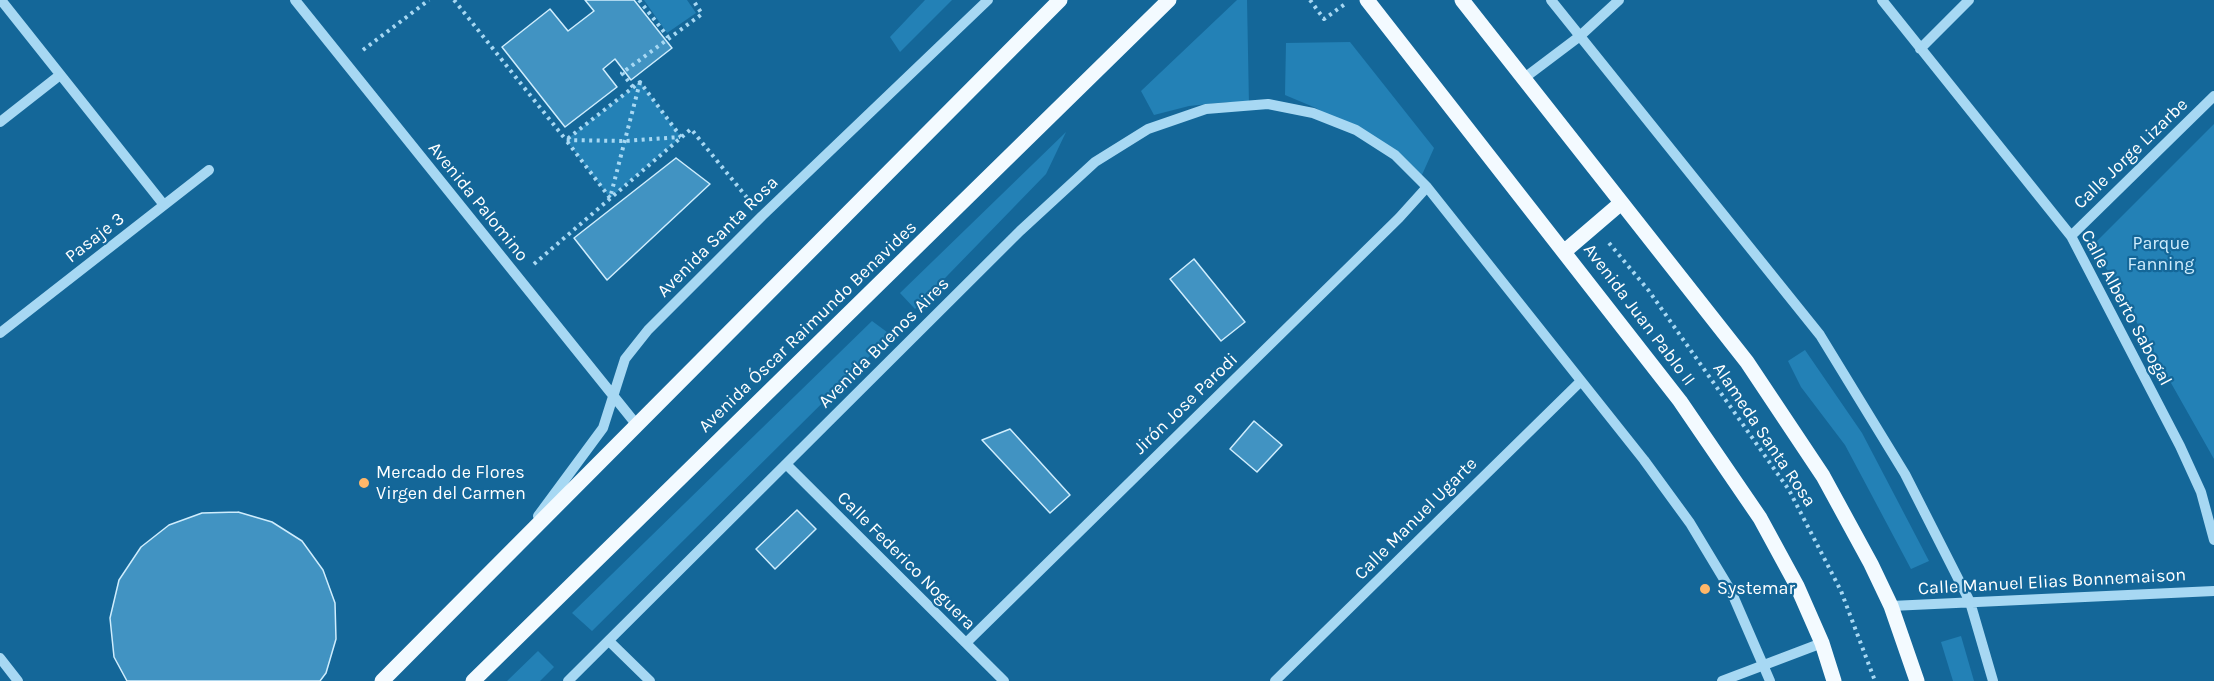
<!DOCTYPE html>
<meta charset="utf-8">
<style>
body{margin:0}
canvas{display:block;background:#146799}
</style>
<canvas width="2214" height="681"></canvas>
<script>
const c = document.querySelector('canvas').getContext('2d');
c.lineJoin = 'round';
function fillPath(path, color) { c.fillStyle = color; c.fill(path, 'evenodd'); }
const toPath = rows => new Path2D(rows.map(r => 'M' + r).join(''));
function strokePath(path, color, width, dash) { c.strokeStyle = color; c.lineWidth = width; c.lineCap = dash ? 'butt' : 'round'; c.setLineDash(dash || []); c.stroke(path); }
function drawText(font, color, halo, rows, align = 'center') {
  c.font = font + ' Karla,sans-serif'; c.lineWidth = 4.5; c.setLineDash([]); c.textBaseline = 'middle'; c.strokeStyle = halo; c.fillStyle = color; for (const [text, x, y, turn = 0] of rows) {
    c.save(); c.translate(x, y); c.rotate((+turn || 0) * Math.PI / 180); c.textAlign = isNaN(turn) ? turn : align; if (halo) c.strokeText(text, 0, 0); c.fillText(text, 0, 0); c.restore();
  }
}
const green = toPath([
 [644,0,687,0,696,13,667,33],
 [925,0,952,0,900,52,890,37],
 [1237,0,1247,0,1249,106,1227,102,1189,106,1154,115,1141,91],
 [1350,42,1434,148,1421,177,1316,108,1285,95,1286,43],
 [640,82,681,137,610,198,566,140],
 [2214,124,2214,459,2093,245],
 [1066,132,1046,174,915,309,900,293],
 [872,321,891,335,592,631,572,613],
 [1805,350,1862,433,1929,561,1911,569,1845,445,1801,387,1788,361],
 [1961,636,1974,681,1953,681,1941,642],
 [538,651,554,667,540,681,507,681]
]);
const building = toPath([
 [585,0,634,0,672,48,631,80,615,59,603,69,617,87,565,127,502,47,550,9,568,31,594,11,585,0],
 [676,158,710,184,607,280,574,238,676,158],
 [1194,259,1245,322,1221,341,1170,279,1194,259],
 [1254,421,1282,445,1257,472,1230,449,1254,421],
 [1010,429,1070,495,1050,513,982,440,1010,429],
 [797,510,816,529,775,569,756,549,797,510],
 [238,512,272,522,302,541,323,570,335,603,336,639,326,673,320,681,127,681,114,657,110,618,119,580,141,547,169,525,202,513,238,512]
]);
const path = toPath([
 [454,0,566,140,625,141,680,137],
 [639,0,668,37],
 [1310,0,1324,19,1345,4],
 [363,50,429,0],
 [640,82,610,198,566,140,640,82,681,137],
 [633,87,622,73,702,14,693,0],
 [1609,243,1649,291,1789,490,1841,591,1875,681],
 [534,264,691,129,749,200]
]);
const minor = toPath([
 [1,0,164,205],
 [295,0,636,424],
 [1551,0,1820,335,1905,474,1970,602,1993,681],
 [1882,0,2071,236,2180,446,2201,492,2214,540],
 [1920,49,1969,0],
 [1523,79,1580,36,1619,0],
 [0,122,60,75],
 [2071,236,2214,96],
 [0,333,209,170],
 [786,464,1004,681],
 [538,516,603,428,625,359,648,330,762,216,988,0],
 [1891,606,2214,591],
 [609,641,650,681],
 [966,643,1399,218,1427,187],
 [0,658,18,681],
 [568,681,1020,231,1095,162,1148,129,1206,109,1268,104,1313,113,1356,130,1395,155,1427,187,1644,460,1690,523,1731,591,1770,681],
 [1275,681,1581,381],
 [1722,681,1822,643]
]);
const major = toPath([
 [1367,0,1680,401,1760,518,1797,586,1822,643,1834,681],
 [1462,0,1747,362,1823,476,1871,564,1891,606,1917,681],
 [1565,251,1621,203],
 [382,681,1060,0],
 [473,681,1169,0]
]);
const markers = [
 [364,483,6,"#ffb769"],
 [1705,589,6,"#ffb769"]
];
const streetNames = [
 ["Calle Jorge Lizarbe",2131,154,-44],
 ["Avenida Palomino",478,202,51],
 ["Avenida Santa Rosa",718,237,-45],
 ["Pasaje 3",95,238,-38],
 ["Calle Alberto Sabogal",2126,308,62],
 ["Avenida Juan Pablo II",1639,315,53],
 ["Avenida Óscar Raimundo Benavides",808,327,-44],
 ["Avenida Buenos Aires",884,343,-45],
 ["Jirón Jose Parodi",1186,404,-44],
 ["Alameda Santa Rosa",1764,435,56],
 ["Calle Manuel Ugarte",1416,519,-45],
 ["Calle Federico Noguera",906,561,45],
 ["Calle Manuel Elias Bonnemaison",2052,582,-3]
];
const parkNames = [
 ["Parque",2161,244],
 ["Fanning",2161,265]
];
const poiNames = [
 ["Mercado de Flores",376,473],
 ["Virgen del Carmen",376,494],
 ["Systemar",1717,589]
];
fillPath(green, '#2381b6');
fillPath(building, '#4193c2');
strokePath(building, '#cfedfd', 1.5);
strokePath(path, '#a7d8f3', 4, [3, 4.5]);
strokePath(minor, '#a7d8f3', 10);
strokePath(major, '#f3faff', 15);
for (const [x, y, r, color] of markers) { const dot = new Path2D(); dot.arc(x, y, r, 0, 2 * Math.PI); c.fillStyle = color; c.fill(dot); strokePath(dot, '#146799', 2); }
drawText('18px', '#fff', '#146799', streetNames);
drawText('18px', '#cfedfd', '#146799', parkNames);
drawText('18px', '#fff', '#146799', poiNames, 'left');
</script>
